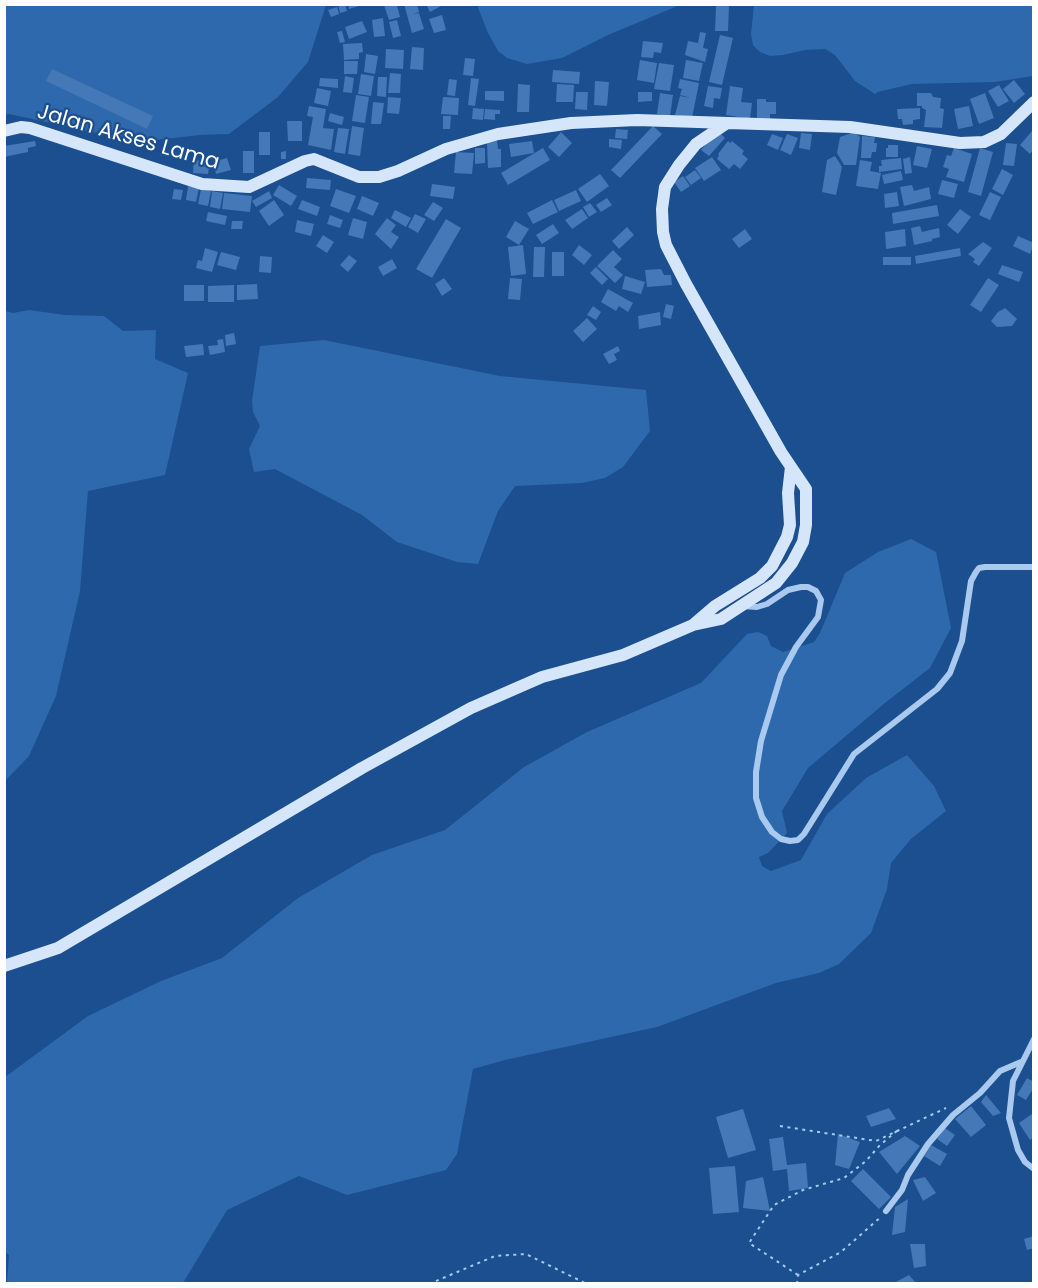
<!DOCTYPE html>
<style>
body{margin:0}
#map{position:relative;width:1038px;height:1288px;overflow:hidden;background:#1b4f8f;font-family:Poppins,sans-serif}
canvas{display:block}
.frame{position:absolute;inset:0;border:6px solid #fff;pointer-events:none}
</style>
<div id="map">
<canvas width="1038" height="1288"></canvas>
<div class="frame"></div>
</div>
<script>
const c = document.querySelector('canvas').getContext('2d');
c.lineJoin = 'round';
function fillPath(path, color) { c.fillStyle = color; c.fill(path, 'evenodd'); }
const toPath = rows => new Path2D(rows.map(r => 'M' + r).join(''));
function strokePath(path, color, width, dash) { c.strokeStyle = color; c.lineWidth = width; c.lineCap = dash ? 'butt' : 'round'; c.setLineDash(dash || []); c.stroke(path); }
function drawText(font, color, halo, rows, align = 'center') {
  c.font = font + ' Poppins,sans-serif'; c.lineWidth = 4.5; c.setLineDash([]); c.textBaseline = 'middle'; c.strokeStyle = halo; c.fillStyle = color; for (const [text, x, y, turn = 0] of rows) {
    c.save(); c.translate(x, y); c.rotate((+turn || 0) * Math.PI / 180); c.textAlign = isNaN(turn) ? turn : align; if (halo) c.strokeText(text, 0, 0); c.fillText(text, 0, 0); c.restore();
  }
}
const green = toPath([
 [5,5,326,5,308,62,278,97,229,134,199,135,139,142,9,114,5,115],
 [477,5,680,5,608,35,562,58,527,64,507,58,498,51,488,33],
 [754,5,1033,5,1033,76,995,82,912,84,878,92,875,94,855,81,835,55,825,49,805,50,783,55,770,56,760,52,753,45,751,34],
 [29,310,65,315,104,316,123,331,156,330,155,359,188,373,165,475,88,491,80,591,56,696,29,756,5,781,5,311,13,313],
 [324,340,500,376,646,390,650,431,623,467,605,478,582,483,515,486,498,511,478,564,457,562,397,542,362,515,275,469,254,472,249,449,260,426,253,412,252,401,260,346],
 [911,539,936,552,951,628,930,668,885,703,808,768,782,811,787,833,768,853,759,857,762,866,771,871,801,860,827,814,866,778,907,755,934,786,946,811,911,839,891,863,887,889,871,933,839,964,819,973,776,983,657,1027,505,1060,473,1069,457,1154,446,1170,347,1195,299,1176,227,1210,183,1283,7,1283,9,1255,5,1252,5,1077,88,1016,161,981,222,958,298,898,372,855,445,830,524,767,587,732,701,683,747,634,758,632,767,636,771,646,783,652,814,642,820,633,845,573,878,552]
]);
const building = toPath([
 [338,4,345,4,347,11,340,13],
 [348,4,358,4,359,6,349,9],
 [404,4,417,4,419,12,413,14,419,13,424,29,412,33],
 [426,4,441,4,441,6,430,12],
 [384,5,397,5,400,17,389,20],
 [716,6,729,6,728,31,715,31],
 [337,7,339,14,331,17,328,10],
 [442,15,446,30,434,33,429,19],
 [383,18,385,36,374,37,372,20],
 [397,20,401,36,393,38,389,22],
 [362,21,367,32,349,39,345,27],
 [342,31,345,42,340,43,337,32],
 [700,32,706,33,703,48,708,49,705,62,685,55,688,41,698,43],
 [720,35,733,38,722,85,709,82],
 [643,41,663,43,661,53,654,52,653,58,641,57],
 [362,43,363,52,359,53,359,59,344,60,343,44],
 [412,47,424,48,423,70,410,69],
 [386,49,404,50,403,69,385,68],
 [366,54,378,56,375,74,364,72],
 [465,58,475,59,473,76,463,75],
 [640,60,657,63,654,83,637,80],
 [686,60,703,63,699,81,683,78],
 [344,61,358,61,357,74,344,74],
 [659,63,674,65,670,91,654,89],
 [52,69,153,116,147,129,46,81],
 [553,70,580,72,579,84,552,82],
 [390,73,401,74,400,93,388,93],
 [361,74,374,76,371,96,358,94],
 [345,76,354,78,352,93,343,92],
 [378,77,387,77,386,97,377,96],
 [320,78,338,79,338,88,319,86],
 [471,78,479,79,475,106,468,105],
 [449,79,457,80,455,96,447,95],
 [680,79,699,83,692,118,675,115,680,96,691,98,680,95,682,89,678,88],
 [1014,80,1025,94,1014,103,1003,89],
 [595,81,609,82,607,106,594,105],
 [518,84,530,85,529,112,517,112],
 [557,84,574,85,573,102,556,102],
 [999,85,1009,101,998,107,988,91],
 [708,86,722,88,720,99,714,98,713,108,704,106],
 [730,86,743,88,741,102,752,103,750,119,726,115],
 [317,88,331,91,328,106,314,103],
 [485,91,504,91,504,101,485,100],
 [576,92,588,92,587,110,575,109],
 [638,92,652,92,652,101,638,102],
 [660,93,673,95,670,116,657,114],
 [917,93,931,93,933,97,941,98,940,108,944,109,942,128,924,127,926,110,922,108,922,106,917,106],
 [985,93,994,118,979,124,970,99],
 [356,95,369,97,365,123,352,121],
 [388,97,401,98,399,114,387,113],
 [443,97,459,98,458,115,441,114],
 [757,99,766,99,766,102,776,102,776,114,770,114,770,119,757,119],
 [373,102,384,103,381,124,371,124],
 [309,106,326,109,323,128,334,129,331,150,308,145,313,117,307,116],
 [969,106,973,126,958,129,954,109],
 [473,108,484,109,483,120,472,119],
 [920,108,920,119,913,120,913,124,903,125,902,119,898,119,897,109],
 [485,109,500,110,500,114,495,114,495,120,484,119],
 [330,113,344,117,342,125,328,121],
 [443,116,451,116,450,129,443,129],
 [287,121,302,121,302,141,288,141],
 [352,126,364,128,360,156,348,154],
 [653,126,662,134,620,178,611,170],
 [338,128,349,129,345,154,334,152],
 [616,129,628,130,627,139,615,138],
 [718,131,725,138,709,156,701,150],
 [1032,131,1034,149,1030,154,1020,145],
 [259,132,270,132,270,155,259,155],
 [561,132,572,143,559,157,548,147],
 [854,132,860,137,856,165,844,165,837,153,840,137],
 [801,133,812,134,810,150,799,148],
 [772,134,783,138,778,150,767,145],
 [787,134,798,138,791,155,780,150],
 [862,136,875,137,874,143,877,143,876,152,872,152,871,158,861,158],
 [609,139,622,140,621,149,609,147],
 [35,141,36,146,28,148,28,152,4,157,4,146],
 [497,141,498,149,501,149,501,167,488,168,487,142],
 [532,141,534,153,511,157,509,144],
 [728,141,730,143,732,141,744,151,742,154,748,159,740,169,734,164,729,169,717,159,719,155,718,154],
 [1006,143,1017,144,1014,166,1003,165],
 [888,145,898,145,898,157,886,157,886,148,888,148],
 [917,146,932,149,927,168,913,165],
 [475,148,485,148,485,163,475,164],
 [543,148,550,160,508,185,501,173],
 [954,148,972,154,964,182,946,177,949,169,943,167,947,155,951,156],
 [980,148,993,152,981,196,968,192],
 [243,151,254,151,254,173,243,173],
 [286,151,286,159,281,159,281,152],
 [456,152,474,153,472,174,454,173],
 [835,156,842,167,836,195,822,192,827,160],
 [712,157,721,170,704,181,695,168],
 [910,157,912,173,905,174,903,159],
 [227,158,231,170,216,174,213,162],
 [901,158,902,169,879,172,879,166,882,166,881,160],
 [194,160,210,162,208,174,193,173],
 [860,160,872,162,870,171,881,173,878,189,856,186],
 [1002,169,1013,175,1003,195,992,189],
 [695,170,701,178,691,185,685,177],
 [901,171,903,180,884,184,882,175],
 [600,174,609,186,587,202,578,189],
 [683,176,690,186,681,192,674,182],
 [307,178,331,180,330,190,306,188],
 [942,180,958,184,954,198,938,194],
 [432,184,455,187,453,199,430,196],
 [279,185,297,196,291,206,273,195],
 [912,185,914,191,929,187,931,199,904,206,900,187],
 [188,186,199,188,196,202,186,200],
 [174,189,183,190,181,200,172,199],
 [201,189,211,191,208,206,198,204],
 [336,189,356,196,349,213,330,206],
 [576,190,581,201,559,211,554,200],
 [212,191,223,193,220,209,210,207],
 [269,191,272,198,256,207,252,201],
 [897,192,899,206,885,208,884,194],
 [990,192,1001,197,990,220,979,215],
 [224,193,252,196,250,212,222,209],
 [362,196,379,203,373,216,357,209],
 [607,198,612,205,601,212,596,205],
 [274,200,284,215,269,226,259,211],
 [302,200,320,207,317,216,298,209],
 [552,200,558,212,533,224,527,213],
 [433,202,443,208,434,221,424,215],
 [590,203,597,212,589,217,583,207],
 [937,205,939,216,893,224,892,213],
 [582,209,588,218,572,229,565,220],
 [960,209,971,217,958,234,947,225],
 [395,210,411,218,406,227,391,218],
 [208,212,227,216,225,225,206,221],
 [415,214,426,219,418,233,408,227],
 [330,215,343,220,340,228,327,224],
 [353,218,367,222,363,239,348,235],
 [387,218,396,225,391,232,399,237,391,249,375,234],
 [446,219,461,228,432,278,416,269],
 [297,220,314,224,311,236,295,232],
 [232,221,243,221,242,229,231,229],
 [515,221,529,229,519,245,506,237],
 [553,224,559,233,542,244,536,235],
 [920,226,922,232,939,228,940,237,932,239,932,241,914,245,911,228],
 [627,227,634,235,619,249,612,241],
 [745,229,752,239,739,248,732,239],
 [905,229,906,246,886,249,885,232],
 [323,235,334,242,327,253,316,246],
 [1018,236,1034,243,1030,254,1013,246],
 [983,242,992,248,979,266,973,262,975,259,968,254],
 [523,245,526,274,511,276,508,247],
 [579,245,592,255,584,265,572,255],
 [534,247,545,247,544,277,533,277],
 [205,248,218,252,212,272,196,268,198,260,202,261],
 [960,248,961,256,916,264,915,256],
 [613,250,622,259,614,267,623,275,615,283,597,266],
 [221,252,240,257,236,270,217,265],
 [552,252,564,252,564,276,552,276],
 [349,255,357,261,348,272,340,265],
 [260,256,272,257,271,273,259,272],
 [883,257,911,257,911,265,883,265],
 [392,259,397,268,383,276,378,267],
 [1002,265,1023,272,1019,282,998,274],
 [596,267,608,279,602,285,590,273],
 [661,269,664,275,671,275,672,285,647,287,645,270],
 [625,276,645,282,641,294,622,289],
 [444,278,452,289,442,296,435,284],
 [510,278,522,279,520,300,508,299],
 [988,278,999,285,981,312,970,305],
 [257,284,258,299,237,300,237,285],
 [184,285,204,285,204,301,184,301],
 [234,285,234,302,208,302,208,286],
 [608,289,633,303,628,312,619,306,616,311,601,302],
 [666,304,674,306,671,319,663,317],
 [593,306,601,312,596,320,587,315],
 [1005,308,1017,319,1012,326,997,327,991,321,998,312],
 [660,312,661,325,639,329,638,316],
 [587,318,597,329,583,342,573,331],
 [234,333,236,344,226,346,225,335],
 [223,339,225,352,210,355,208,346,218,345,217,340],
 [203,344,204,355,186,357,184,346],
 [618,346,620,351,614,354,617,360,609,364,603,354],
 [1027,1078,1034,1082,1034,1087,1026,1100,1017,1095],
 [986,1095,1001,1113,993,1116,981,1102],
 [971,1106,986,1125,971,1137,955,1119],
 [889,1108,896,1119,871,1127,866,1116],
 [743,1109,756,1150,728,1158,716,1117],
 [1032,1114,1034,1137,1030,1140,1019,1123],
 [945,1128,955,1135,947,1146,937,1139],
 [838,1134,860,1142,849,1169,835,1165],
 [905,1136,920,1146,897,1174,879,1152],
 [783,1137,787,1165,806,1163,808,1188,789,1191,787,1169,773,1171,769,1139],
 [931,1145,947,1154,940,1166,924,1156],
 [735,1166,739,1212,713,1214,709,1168],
 [863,1169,891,1197,879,1209,851,1181],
 [763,1177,770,1211,743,1208,746,1181],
 [925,1177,936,1193,923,1201,913,1180],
 [908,1199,905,1232,892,1235,895,1207],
 [1034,1236,1034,1248,1027,1250,1024,1239],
 [910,1244,925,1244,926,1266,914,1268],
 [909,1275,917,1284,892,1284]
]);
const path = toPath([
 [780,1126,876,1141,946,1108],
 [798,1275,749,1243,774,1205,803,1190,844,1178,866,1161,880,1145,898,1130],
 [429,1284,495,1256,526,1254,587,1284],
 [797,1284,798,1275,841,1252,882,1216]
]);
const street = toPath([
 [743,606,757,607,767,604,788,590,801,587,808,587,816,591,821,600,818,617,796,647,781,675,761,741,756,772,756,798,762,817,772,832,781,839,790,841,798,840,804,834,854,754,937,689,950,673,962,641,971,581,976,572,979,568,985,567,1034,567],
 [1034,1039,1013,1081,1009,1118,1018,1150,1025,1162,1034,1169],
 [886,1211,902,1190,908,1175,928,1144,953,1115,980,1093,1000,1071,1021,1062]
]);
const secondary = toPath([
 [4,131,21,127,30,128,202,184,249,187,305,161,314,159,359,177,379,177,398,171,446,149,498,134,571,123,637,120,850,127,960,143,984,142,1001,134,1034,102],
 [694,624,715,606,760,578,772,566,787,537,790,525,788,493,791,467],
 [4,966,58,948,362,768,471,708,542,677,623,655,693,625,721,619,776,583,792,563,803,542,806,525,806,489,781,452,686,284,666,245,663,232,662,209,665,187,679,165,696,144,727,123]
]);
const streetNames = [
 ["Jalan Akses Lama",128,138,16]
];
fillPath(green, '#2e69ad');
fillPath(building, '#4478b7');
strokePath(path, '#a9c9ee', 2, [3, 4.5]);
strokePath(street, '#a9c9ee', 6);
strokePath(secondary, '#d6e6fa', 12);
drawText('21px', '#fff', '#1b4f8f', streetNames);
</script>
